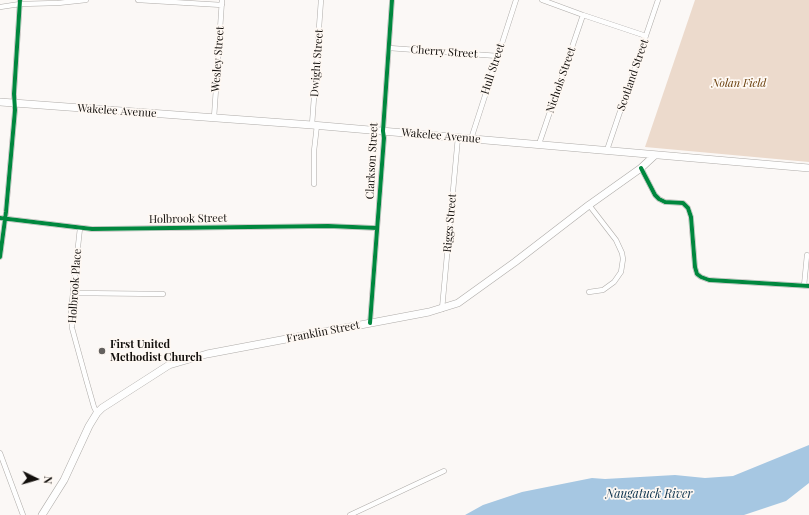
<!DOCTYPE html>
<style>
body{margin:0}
#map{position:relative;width:809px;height:515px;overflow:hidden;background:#fbf8f6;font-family:"Playfair Display",serif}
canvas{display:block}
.north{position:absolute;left:16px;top:459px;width:40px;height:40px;-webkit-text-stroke:3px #fef8f3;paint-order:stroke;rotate:95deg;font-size:11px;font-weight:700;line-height:16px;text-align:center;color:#13100d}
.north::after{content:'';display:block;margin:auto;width:14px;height:18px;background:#13100d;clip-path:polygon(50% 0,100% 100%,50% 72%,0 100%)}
</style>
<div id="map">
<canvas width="809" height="515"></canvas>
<div class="north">N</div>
</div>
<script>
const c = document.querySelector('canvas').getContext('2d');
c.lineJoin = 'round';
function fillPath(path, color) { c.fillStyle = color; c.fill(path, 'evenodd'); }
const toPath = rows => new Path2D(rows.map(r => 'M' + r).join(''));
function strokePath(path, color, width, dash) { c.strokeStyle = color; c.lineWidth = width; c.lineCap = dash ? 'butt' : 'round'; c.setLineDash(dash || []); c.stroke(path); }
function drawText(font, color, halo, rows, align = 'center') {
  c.font = font + ' "Playfair Display",serif'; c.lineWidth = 3.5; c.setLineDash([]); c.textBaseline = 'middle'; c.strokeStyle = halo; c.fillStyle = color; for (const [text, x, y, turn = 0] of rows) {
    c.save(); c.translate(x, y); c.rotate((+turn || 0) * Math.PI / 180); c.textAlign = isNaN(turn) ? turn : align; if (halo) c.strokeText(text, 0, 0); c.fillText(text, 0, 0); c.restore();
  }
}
const green = toPath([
 [695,0,809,0,809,162,645,147]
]);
const water = toPath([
 [809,445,809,483,786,501,744,515,465,515,483,505,522,492,592,478,605,479,675,475,705,478,733,476]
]);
const street = toPath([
 [138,0,222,5],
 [542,0,583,15,646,36],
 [0,7,20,4,58,3,86,0],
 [389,48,498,56],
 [214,118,222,0],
 [312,125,321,0],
 [471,139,516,0],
 [539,144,583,15],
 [607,150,658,0],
 [641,168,655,195,659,199,665,202,683,203,688,208,691,217,695,267,697,274,701,277,709,280,809,286],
 [314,184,314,151,317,125],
 [589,205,616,240,622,253,623,259,621,272,614,282,603,290,589,292],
 [0,218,92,229,328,226,377,228],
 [80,228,71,311,72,328,86,379,94,407,97,413],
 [0,257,6,212,15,110,14,94,20,0],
 [804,286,807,255],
 [73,293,163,294],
 [442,309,458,137],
 [370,323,384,138,383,131,392,0],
 [0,453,23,515],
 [350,515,444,471]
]);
const secondary = toPath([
 [0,102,312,125,809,168],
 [42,515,64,480,89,426,97,413,102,408,169,365,207,354,429,312,458,303,515,262,589,205,641,168,655,155]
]);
const cycleway = toPath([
 [641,168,655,195,659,199,665,202,683,203,688,208,691,217,695,267,697,274,701,277,709,280,809,286],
 [0,218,92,229,328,226,377,228],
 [0,257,6,212,15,110,14,94,20,0],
 [370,323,384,138,383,131,392,0]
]);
const markers = [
 [102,351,4,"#64615f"]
];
const streetNames = [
 ["Cherry Street",444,52,4],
 ["Wesley Street",218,59,-86],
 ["Dwight Street",317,63,-86],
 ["Hull Street",493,69,-72],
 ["Scotland Street",633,75,-71],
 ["Nichols Street",561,80,-71],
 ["Wakelee Avenue",117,111,4],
 ["Wakelee Avenue",441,136,5],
 ["Clarkson Street",372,161,-87],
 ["Holbrook Street",188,219,-1],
 ["Riggs Street",450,223,-85],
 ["Holbrook Place",75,286,-86],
 ["Franklin Street",323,332,-11]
];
const parkNames = [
 ["Nolan Field",739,84]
];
const poiNames = [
 ["First United",110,345],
 ["Methodist Church",110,358]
];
const waterNames = [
 ["Naugatuck River",649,494]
];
fillPath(green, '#ecdacc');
fillPath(water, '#a6c7e2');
strokePath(street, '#aeaba8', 5.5);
strokePath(secondary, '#aeaba8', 8);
strokePath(street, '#fefefe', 4.5);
strokePath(secondary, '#fefefe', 7);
strokePath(cycleway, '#00873e', 4);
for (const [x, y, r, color] of markers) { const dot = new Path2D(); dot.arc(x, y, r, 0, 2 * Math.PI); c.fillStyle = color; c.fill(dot); strokePath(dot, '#fef8f3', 1.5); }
drawText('11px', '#13100d', '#fef8f3', streetNames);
drawText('italic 11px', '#663b07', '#fef8f3', parkNames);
drawText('bold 11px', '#13100d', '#fef8f3', poiNames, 'left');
drawText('italic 12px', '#0a304b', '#fef8f3', waterNames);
</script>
